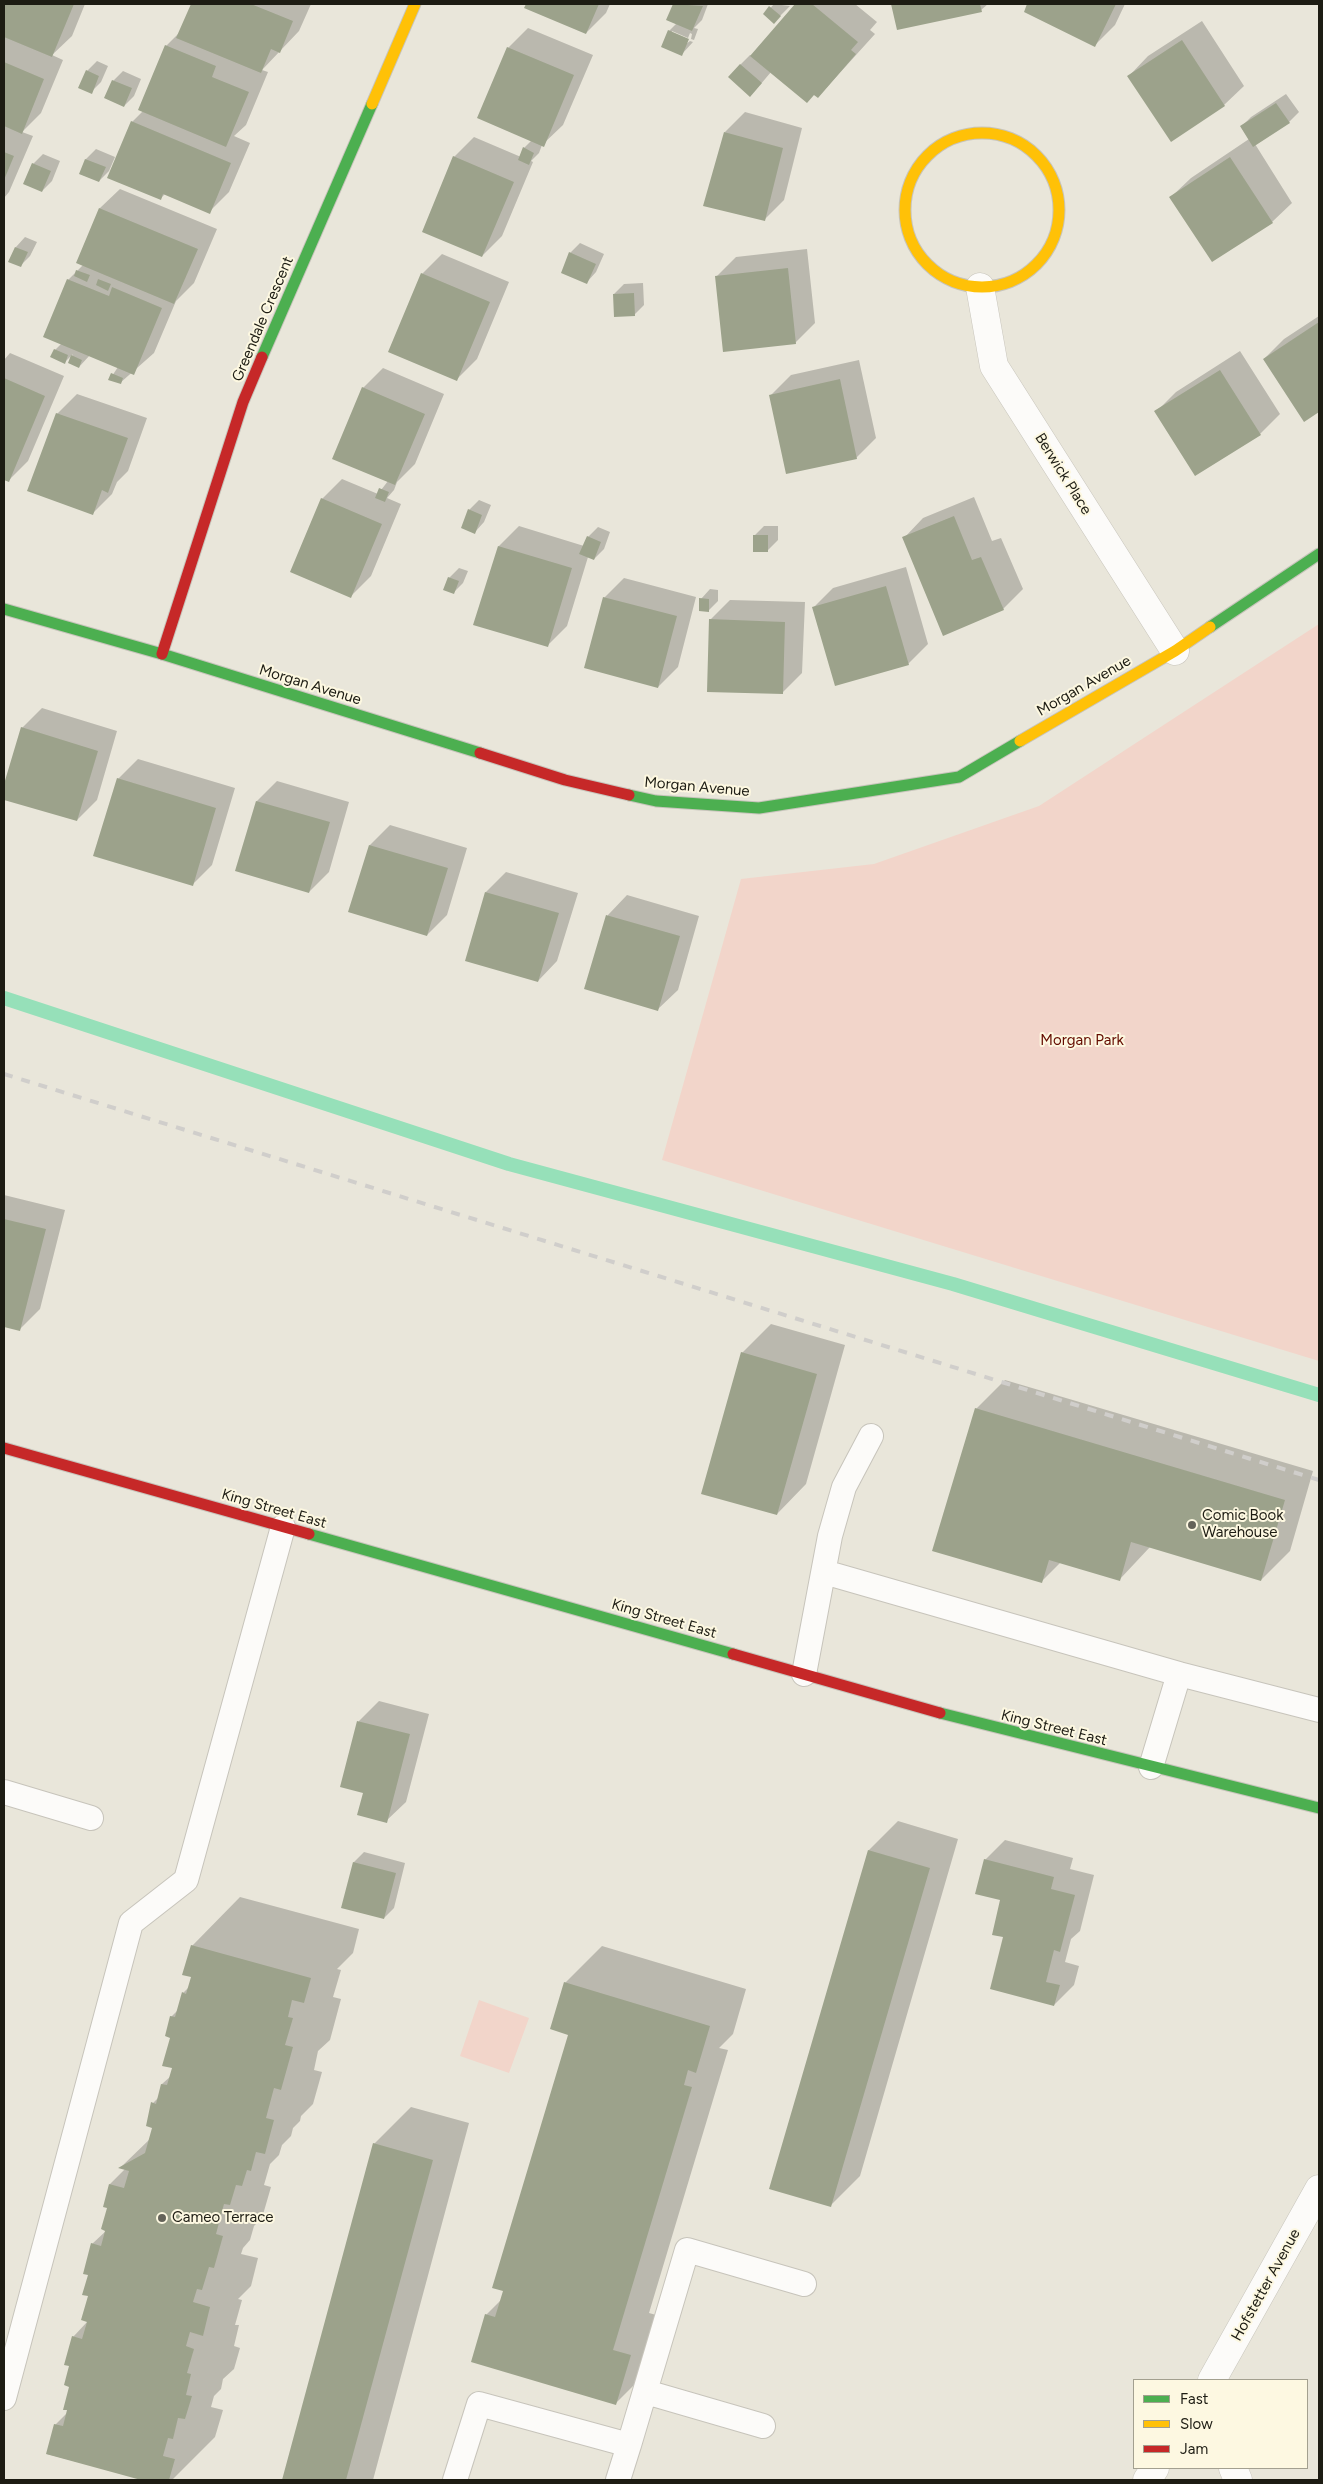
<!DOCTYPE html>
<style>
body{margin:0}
#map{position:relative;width:1323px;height:2484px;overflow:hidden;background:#e9e6da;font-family:Figtree,sans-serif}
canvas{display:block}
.frame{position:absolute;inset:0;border:5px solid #1d1c13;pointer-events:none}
.legend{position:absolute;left:1133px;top:2379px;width:175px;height:90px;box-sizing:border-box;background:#fdf8e1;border:1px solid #a3a08f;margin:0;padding:6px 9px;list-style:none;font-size:15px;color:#1d1c13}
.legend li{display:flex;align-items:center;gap:10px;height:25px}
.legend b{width:25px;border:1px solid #a3a08f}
</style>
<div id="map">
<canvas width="1323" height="2484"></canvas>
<div class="frame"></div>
<ul class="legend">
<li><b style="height:6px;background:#4caf50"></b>Fast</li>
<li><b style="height:6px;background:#ffc107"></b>Slow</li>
<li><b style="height:6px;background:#c62828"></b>Jam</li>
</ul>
</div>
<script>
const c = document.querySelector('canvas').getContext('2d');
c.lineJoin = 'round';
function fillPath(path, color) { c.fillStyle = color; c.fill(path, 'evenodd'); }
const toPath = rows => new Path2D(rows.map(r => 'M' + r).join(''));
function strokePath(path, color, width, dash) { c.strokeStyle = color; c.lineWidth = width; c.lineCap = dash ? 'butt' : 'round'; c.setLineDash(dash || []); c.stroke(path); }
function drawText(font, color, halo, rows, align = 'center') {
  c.font = font + ' Figtree,sans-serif'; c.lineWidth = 4; c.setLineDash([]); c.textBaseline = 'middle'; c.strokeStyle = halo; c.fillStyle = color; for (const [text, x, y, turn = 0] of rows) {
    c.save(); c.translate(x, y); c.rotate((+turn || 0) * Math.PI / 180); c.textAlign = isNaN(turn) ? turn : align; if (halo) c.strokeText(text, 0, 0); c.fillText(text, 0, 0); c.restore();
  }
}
const green = toPath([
 [1319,624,1319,1361,662,1160,741,879,874,864,1039,806],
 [479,2000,529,2018,509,2073,460,2056]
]);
const shadow = toPath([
 [4,4,85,4,72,36,52,55,63,60,41,113,22,132,33,136,9,192,4,198],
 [192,4,311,4,299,31,262,70,268,72,246,125,234,136,250,143,229,192,209,212,165,194,160,199,132,122,143,111,166,46,180,32],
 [527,4,610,4,606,13,586,33,526,7],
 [674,4,708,4,702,20,694,28,698,29,694,40,691,39,692,34,690,33,688,38,672,31,672,33,686,44,690,41,693,42,682,54,669,31,677,23,667,19],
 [774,4,790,6,774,22,765,14],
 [796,4,855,4,877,22,870,30,875,34,818,97,771,72,760,85,740,65,750,55,752,56],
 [893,4,988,4,981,10,898,29],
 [1029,4,1125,4,1115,25,1095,45,1025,11],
 [1202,21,1244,86,1224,105,1129,76,1148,56],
 [528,28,593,55,563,125,542,145,539,153,531,161,533,162,502,236,482,256,454,157,474,137,521,157,524,148,532,140,508,48],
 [97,61,108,66,101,82,91,92,87,71],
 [123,71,141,79,134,96,124,106,113,81],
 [1286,94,1299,112,1289,122,1255,144,1292,203,1272,222,1171,197,1191,178,1249,139,1241,127,1251,117],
 [745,112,802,128,784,200,764,220,725,132],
 [96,149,115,157,109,171,99,181,80,174,86,159],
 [43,154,60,161,52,181,42,191,33,164],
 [120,189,217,229,194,283,176,301,154,353,120,383,110,379,118,367,90,355,79,367,69,362,73,354,65,362,55,350,62,343,68,280,83,265,78,262,100,208],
 [25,237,37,242,30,256,20,266,16,247],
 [580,243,604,254,596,272,587,282,570,253],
 [807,249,815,323,795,343,716,277,736,257],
 [442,254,509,282,477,359,457,379,422,274],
 [643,283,644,305,634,315,614,294,624,284],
 [1319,316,1319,410,1305,420,1264,359,1284,339],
 [1240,351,1280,414,1260,434,1156,412,1176,392],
 [10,353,64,376,28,461,8,481,4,479,4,360],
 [859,360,876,438,856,458,771,395,791,375],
 [383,368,444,394,415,464,397,482,394,490,387,498,401,504,371,576,351,596,322,499,342,479,378,494,388,481,363,388],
 [77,394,147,418,128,471,117,482,112,494,92,514,57,414],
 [974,497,992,541,1001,538,1023,589,1003,609,904,538,923,518],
 [479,500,491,505,484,522,475,532,469,510],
 [519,526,584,546,588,537,598,527,610,532,604,549,594,559,588,557,567,626,547,646,475,624,499,546],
 [764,526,778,526,778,540,768,550,754,536],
 [906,567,928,644,908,664,813,608,833,588],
 [459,568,468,571,463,583,453,593,449,578],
 [624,578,696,597,678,667,658,687,604,598],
 [710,589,718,590,718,601,708,611,701,599],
 [730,600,805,602,802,673,782,693,710,620],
 [42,708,117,731,97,800,77,820,4,798,4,788,22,728],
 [138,759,235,788,212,865,192,885,118,779],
 [277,781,349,802,329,872,309,892,237,870,257,801],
 [390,825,467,848,447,915,427,935,350,912,370,845],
 [506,872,578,893,557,961,538,981,466,960,486,892],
 [627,895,699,916,678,990,658,1009,586,988,608,915],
 [4,1195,65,1210,40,1309,20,1329,4,1325],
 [771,1324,845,1345,806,1484,777,1514,742,1353],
 [1005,1380,1313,1471,1290,1551,1261,1580,1150,1547,1120,1579,1061,1562,1042,1581,976,1409],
 [379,1701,429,1714,406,1802,386,1821,364,1792,342,1786,359,1721],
 [898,1821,958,1839,860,2176,831,2205,869,1850],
 [1005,1840,1073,1858,1070,1869,1094,1875,1080,1931,1071,1939,1065,1962,1079,1966,1074,1985,1054,2005,1005,1936,1002,1900,985,1860],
 [364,1852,405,1863,394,1908,384,1918,343,1907,354,1862],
 [240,1897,359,1929,353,1953,337,1969,341,1970,333,1997,341,1999,330,2040,318,2051,314,2070,322,2072,313,2104,301,2116,300,2121,293,2128,291,2136,282,2145,279,2155,270,2164,264,2185,271,2187,262,2218,254,2226,250,2240,243,2248,241,2254,258,2258,251,2286,238,2299,242,2300,235,2325,239,2325,234,2346,240,2348,234,2369,223,2379,221,2389,214,2396,211,2407,223,2410,215,2437,172,2480,146,2480,47,2454,55,2425,70,2410,73,2337,88,2321,92,2244,107,2230,110,2184,125,2169,121,2167,151,2138,154,2127,153,2103,159,2097,162,2084,171,2076,173,2067,171,2017,179,2009,183,1993,190,1986,192,1976,192,1946],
 [602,1946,746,1989,733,2034,719,2048,728,2050,649,2313,667,2318,652,2367,615,2404,486,2315,502,2299,570,2034,565,1983],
 [411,2107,469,2123,373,2480,284,2480,374,2144]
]);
const stream = toPath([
 [4,998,509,1164,953,1284,1319,1395]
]);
const building = toPath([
 [4,4,74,4,52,57,4,37],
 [191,4,251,4,293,21,280,53,271,49,261,73,176,38],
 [526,4,599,4,586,34,524,8],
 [673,4,703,6,692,31,666,20],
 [795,4,812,4,858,42,851,50,856,54,818,98,814,95,807,103,750,56],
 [891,4,980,4,982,12,897,30],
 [1027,4,1116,4,1095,47,1024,12],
 [769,6,781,16,774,24,763,14],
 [668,30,689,39,682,56,661,47],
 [1182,40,1225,106,1171,142,1127,76],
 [165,45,216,66,212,77,249,92,226,147,138,110],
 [507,47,574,75,544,147,477,118],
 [4,62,44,79,22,134,4,126],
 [740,64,762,83,750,97,728,77],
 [86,70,99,76,92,94,78,88],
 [112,80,132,88,124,107,104,98],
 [1276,103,1290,123,1253,147,1240,126],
 [131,121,231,163,210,214,163,194,161,200,107,178],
 [724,132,783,148,765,221,703,206],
 [523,147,534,153,529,165,518,160],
 [4,152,14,156,4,180],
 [453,156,514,182,482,257,422,232],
 [1230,157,1273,223,1212,262,1169,197],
 [85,159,106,167,99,182,79,174],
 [32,163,51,171,42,192,23,184],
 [99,208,198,249,174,304,76,263],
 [15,247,28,252,21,267,8,262],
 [569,252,596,264,587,284,561,273],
 [788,268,796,344,723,352,715,276],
 [76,270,90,275,87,282,74,276],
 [421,273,490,302,457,381,388,352],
 [67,279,109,296,112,287,162,308,134,375,43,337],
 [98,279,111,284,108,291,96,285],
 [634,293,635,316,614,317,613,294],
 [1319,322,1319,412,1304,422,1263,359],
 [54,349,68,355,65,364,50,357],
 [71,355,82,360,79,368,68,363],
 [1220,370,1261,435,1195,476,1154,411],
 [111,373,123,378,121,384,108,380],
 [4,378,45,396,9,482,4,480],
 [840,379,857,459,786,474,769,395],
 [362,387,425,414,395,485,332,459],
 [56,413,128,438,108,493,102,490,93,515,27,491],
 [379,488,389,492,385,502,375,498],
 [321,498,382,524,351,598,290,572],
 [468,509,482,515,475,534,461,528],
 [954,516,972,560,981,557,1004,610,943,636,902,537],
 [753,535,768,535,768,552,753,552],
 [587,536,601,542,594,560,579,554],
 [498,546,572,568,548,647,473,625],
 [448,577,459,581,454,594,443,590],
 [886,586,909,665,835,686,812,607],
 [603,597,677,616,658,688,584,668],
 [699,598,709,599,709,612,699,611],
 [709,619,785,622,783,694,707,692],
 [21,727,98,751,77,821,4,800,4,784],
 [117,778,216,808,193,886,93,856],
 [256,801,330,822,309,893,235,871],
 [369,845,448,868,427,936,348,912],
 [485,892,559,913,538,982,465,961],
 [606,915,680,936,658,1011,584,989],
 [4,1219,46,1229,20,1331,4,1327],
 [741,1352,817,1374,777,1515,701,1494],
 [975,1408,1285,1500,1261,1581,1131,1542,1120,1581,1049,1560,1042,1583,932,1551],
 [357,1721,410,1734,387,1823,357,1815,363,1793,340,1787],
 [868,1850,930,1868,831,2207,769,2189],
 [984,1859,1054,1877,1051,1889,1075,1895,1060,1952,1054,1950,1046,1982,1060,1985,1054,2006,990,1989,1003,1937,992,1935,1000,1900,975,1894],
 [353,1862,396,1873,384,1919,341,1908],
 [191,1945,311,1978,304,2003,292,2000,288,2017,293,2018,285,2045,293,2047,281,2090,274,2088,266,2118,274,2120,265,2154,256,2152,251,2171,247,2170,242,2186,236,2185,230,2205,224,2204,216,2234,223,2236,214,2268,209,2267,202,2290,197,2289,193,2302,210,2307,203,2336,190,2332,186,2346,194,2349,187,2373,191,2374,186,2395,192,2396,185,2419,178,2418,173,2439,168,2438,163,2456,175,2459,169,2480,141,2480,46,2454,54,2424,63,2426,67,2410,63,2410,69,2387,64,2385,69,2366,64,2365,72,2336,82,2339,87,2322,81,2320,88,2296,82,2295,88,2275,83,2274,91,2243,101,2246,105,2231,101,2229,107,2208,103,2207,109,2184,124,2188,129,2171,118,2168,145,2153,152,2128,146,2126,151,2102,156,2104,161,2084,167,2085,172,2068,162,2066,170,2038,165,2036,170,2016,175,2017,182,1992,186,1994,191,1977,182,1975],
 [564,1982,710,2026,696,2073,688,2070,684,2085,692,2087,613,2350,631,2355,616,2405,471,2362,485,2314,495,2317,503,2291,492,2288,568,2035,550,2029],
 [373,2143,433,2160,346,2480,282,2480]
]);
const lane = toPath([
 [824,1572,1179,1674,1319,1710],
 [804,1674,830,1536,844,1487,871,1436],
 [1151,1767,1179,1674],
 [4,1792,91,1818],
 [646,2392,763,2426],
 [4,2398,131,1923,186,1880,283,1527],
 [629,2445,687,2250,804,2284],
 [455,2480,479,2404,629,2445,618,2480]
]);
const street = toPath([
 [980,287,994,366,1175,651],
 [1212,2380,1319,2189],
 [1233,2468,1238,2480],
 [1147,2480,1155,2468]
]);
const fast = toPath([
 [262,357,372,104],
 [4,609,162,654,480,753],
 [1210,627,1319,554],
 [629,795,656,801,759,808,959,777,1020,741],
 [309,1534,733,1654],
 [940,1713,1319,1808]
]);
const slow = toPath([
 [372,104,415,4],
 '905 210a77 77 0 1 1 154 0a77 77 0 1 1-154 0Z',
 [1020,741,1175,651,1210,627]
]);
const jam = toPath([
 [162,654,243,402,262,357],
 [480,753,565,780,629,795],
 [4,1448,309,1534],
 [733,1654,940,1713]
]);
const rail = toPath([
 [4,1074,1319,1480]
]);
const markers = [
 [1192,1525,5,"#646359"],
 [162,2218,5,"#646359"]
];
const streetNames = [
 ["Greendale Crescent",263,319,-67],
 ["Berwick Place",1063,474,58],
 ["Morgan Avenue",310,685,17],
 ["Morgan Avenue",1084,686,-30],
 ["Morgan Avenue",697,787,5],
 ["King Street East",274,1509,16],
 ["King Street East",664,1619,16],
 ["King Street East",1054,1728,14],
 ["Hofstetter Avenue",1266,2285,-61]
];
const parkNames = [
 ["Morgan Park",1082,1041]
];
const poiNames = [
 ["Comic Book",1202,1516],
 ["Warehouse",1202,1533],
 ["Cameo Terrace",172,2218]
];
fillPath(green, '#f2d5ca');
fillPath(shadow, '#0003');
strokePath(stream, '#96e0b9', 14);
fillPath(building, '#9ca28b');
strokePath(lane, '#c7c4bb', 26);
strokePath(street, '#c7c4bb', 29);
strokePath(fast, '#c7c4bb', 13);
strokePath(slow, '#c7c4bb', 13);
strokePath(jam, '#c7c4bb', 13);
strokePath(lane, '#fcfbf9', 24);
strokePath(street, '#fcfbf9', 28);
strokePath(fast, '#4caf50', 11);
strokePath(slow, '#ffc107', 11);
strokePath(jam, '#c62828', 11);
strokePath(rail, '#d0cecb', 4, [9, 9]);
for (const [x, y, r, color] of markers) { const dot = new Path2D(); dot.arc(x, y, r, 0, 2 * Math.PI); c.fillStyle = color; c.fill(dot); strokePath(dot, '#fdf8e1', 2); }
drawText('15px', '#1d1c13', '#fdf8e1', streetNames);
drawText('15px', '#650c00', '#fdf8e1', parkNames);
drawText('15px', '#1d1c13', '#fdf8e1', poiNames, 'left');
</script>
